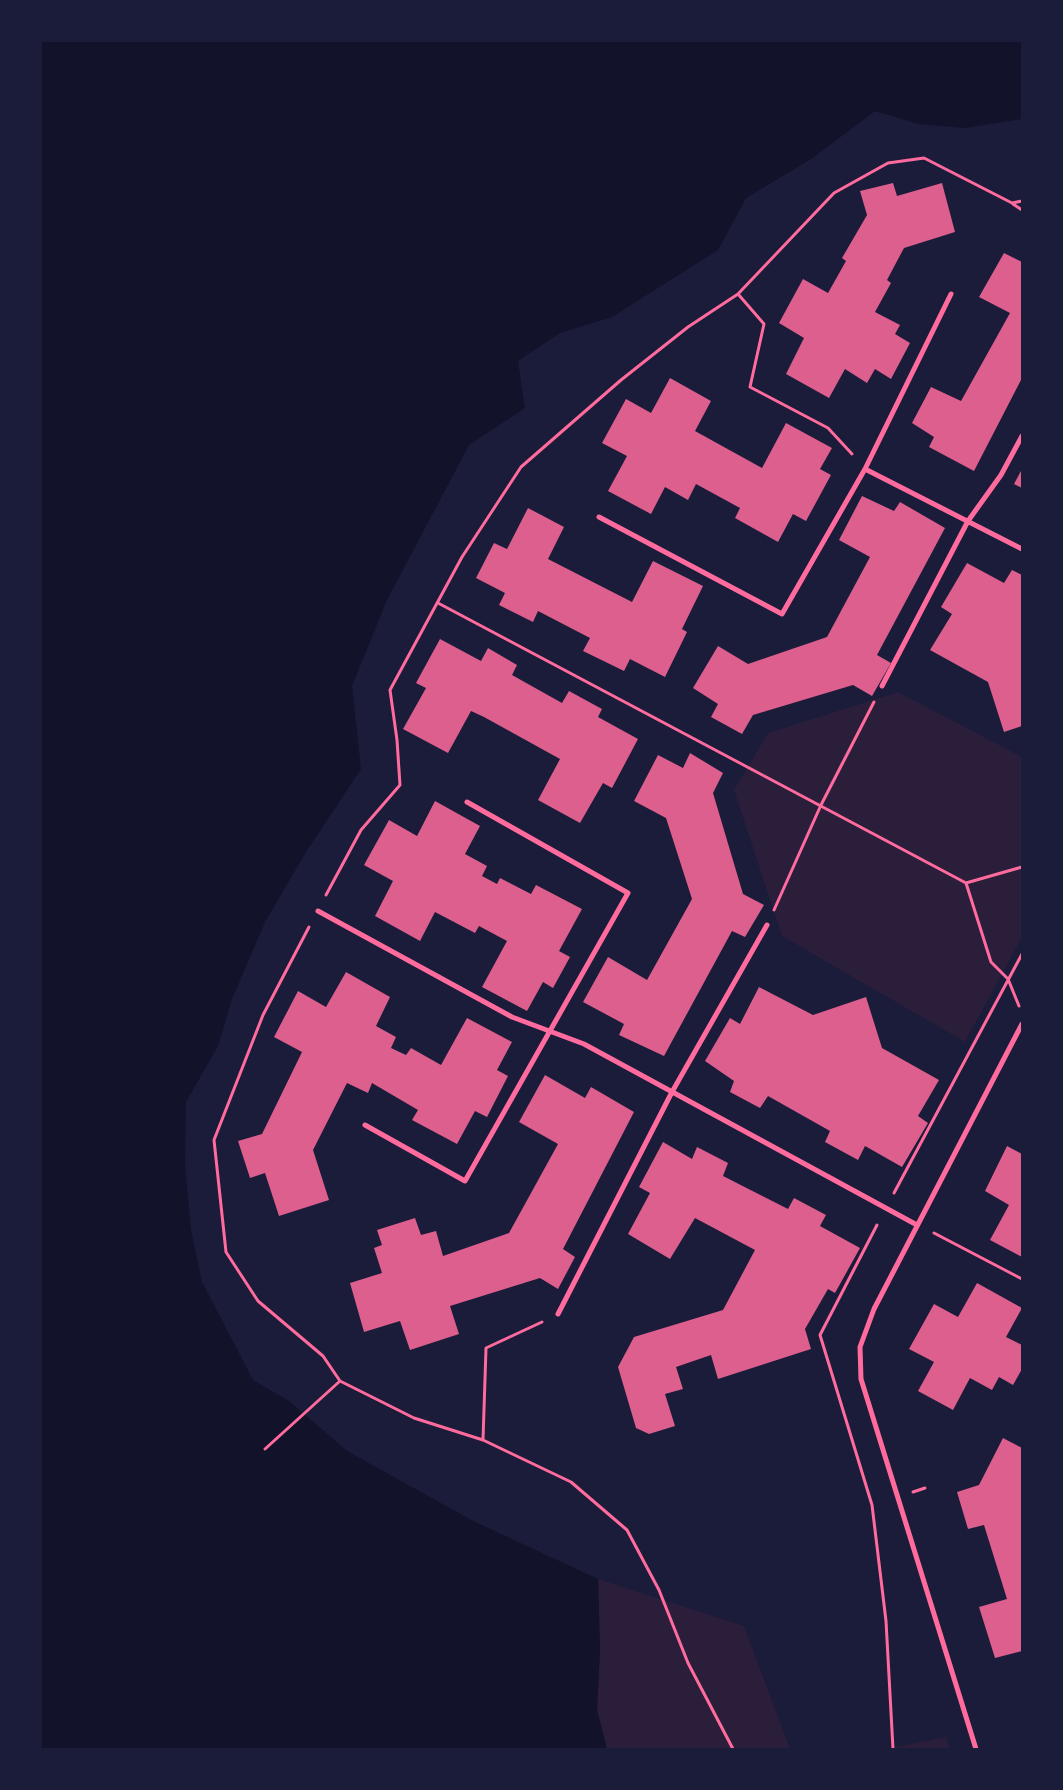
<!DOCTYPE html>
<style>
body{margin:0}
#map{position:relative;width:1063px;height:1790px;overflow:hidden;background:#1b1b3a;font-family:Bitter,serif}
canvas{display:block}
.frame{position:absolute;inset:0;border:42px solid #1b1b3a;pointer-events:none}
</style>
<div id="map">
<canvas width="1063" height="1790"></canvas>
<div class="frame"></div>
</div>
<script>
const c = document.querySelector('canvas').getContext('2d');
c.lineJoin = 'round';
function fillPath(path, color) { c.fillStyle = color; c.fill(path, 'evenodd'); }
const toPath = rows => new Path2D(rows.map(r => 'M' + r).join(''));
function strokePath(path, color, width, dash) { c.strokeStyle = color; c.lineWidth = width; c.lineCap = dash ? 'butt' : 'round'; c.setLineDash(dash || []); c.stroke(path); }
const green = toPath([
 [898,692,1022,757,1022,937,965,1042,782,936,734,790,768,733],
 [598,1579,744,1626,790,1749,607,1749,597,1710,600,1649],
 [946,1737,950,1749,885,1749]
]);
const water = toPath([
 [41,41,1022,41,1022,119,964,128,918,124,875,111,811,159,746,198,718,250,612,317,560,333,518,361,525,408,469,445,387,600,352,686,361,769,306,852,265,922,232,999,218,1046,186,1102,185,1164,191,1230,202,1282,253,1380,289,1401,347,1451,473,1521,598,1579,600,1649,597,1710,607,1749,41,1749]
]);
const building = toPath([
 [893,183,897,196,942,183,955,232,904,248,887,280,891,283,875,312,900,325,895,334,910,343,891,379,875,369,867,383,845,369,829,398,786,374,804,338,779,323,803,279,828,293,846,261,842,258,867,215,860,191],
 [1004,253,1022,262,1022,378,974,471,929,447,934,437,912,423,931,387,961,401,1010,313,979,297],
 [670,378,711,401,695,431,762,468,786,423,832,448,820,469,831,475,806,521,793,514,778,542,735,518,740,508,696,484,688,500,665,487,651,514,608,491,627,456,602,443,626,399,651,413],
 [1022,469,1022,488,1014,484],
 [862,496,894,511,900,502,945,528,877,655,891,663,872,696,853,685,753,715,742,734,711,717,718,704,693,688,718,646,748,664,827,637,870,557,839,540],
 [528,508,564,527,548,559,632,602,653,561,703,586,682,629,687,632,665,677,630,659,624,671,583,651,590,638,538,611,533,622,499,605,505,593,476,578,494,543,507,549],
 [967,563,1004,583,1012,570,1022,575,1022,726,1004,732,988,682,930,650,952,614,941,607],
 [440,639,481,661,488,648,517,665,512,675,562,703,569,691,602,709,598,717,638,739,612,788,603,783,580,823,538,800,560,759,484,717,471,711,448,753,403,729,426,688,416,683],
 [690,753,723,773,713,793,743,894,764,905,745,937,732,931,664,1056,619,1035,624,1024,583,1002,608,957,647,980,692,899,666,818,634,801,658,755,683,768],
 [435,801,480,826,465,854,487,866,482,876,497,884,500,878,531,894,536,885,582,909,559,951,570,957,553,988,543,982,527,1011,482,987,507,941,479,926,475,933,435,912,420,941,375,916,393,881,364,865,389,820,417,836],
 [346,972,390,997,376,1026,396,1037,391,1048,406,1055,411,1048,441,1065,467,1018,512,1042,497,1070,508,1076,487,1117,475,1111,457,1144,412,1120,418,1110,372,1083,368,1093,347,1083,313,1150,329,1200,279,1216,265,1173,250,1178,238,1141,262,1134,302,1052,274,1037,298,991,326,1007],
 [759,987,813,1015,866,997,882,1048,939,1080,918,1116,928,1123,902,1167,865,1146,858,1160,825,1142,830,1131,768,1096,760,1108,730,1092,734,1081,705,1061,730,1018,740,1024],
 [545,1075,585,1098,591,1087,634,1112,563,1249,575,1257,558,1289,540,1278,450,1306,459,1334,410,1350,400,1321,364,1332,350,1283,382,1273,374,1248,382,1245,377,1230,415,1218,421,1235,436,1231,443,1256,509,1233,558,1144,519,1122],
 [663,1142,692,1159,697,1147,728,1163,723,1176,788,1209,794,1198,826,1215,820,1226,860,1248,835,1293,828,1289,805,1329,811,1349,718,1379,711,1355,676,1367,683,1389,665,1394,675,1426,649,1434,636,1428,618,1367,634,1337,723,1310,755,1250,695,1218,670,1259,628,1234,650,1193,639,1187],
 [1007,1146,1022,1154,1022,1257,990,1240,1009,1205,985,1191],
 [977,1283,1022,1308,1006,1337,1022,1345,1022,1369,1013,1385,999,1377,992,1390,970,1378,953,1410,918,1391,934,1362,909,1349,934,1304,958,1317],
 [1003,1438,1022,1448,1022,1651,995,1658,979,1607,1007,1599,984,1525,968,1529,957,1492,979,1485]
]);
const path = toPath([
 [1013,204,1022,210],
 [738,294,764,324,750,387,828,428,852,454],
 [438,603,966,883],
 [326,895,361,830,400,785,397,740,390,690,462,557,521,467,621,380,688,327,738,294,834,193,888,163,924,158,1012,203,1022,201],
 [774,910,821,805,874,702],
 [309,927,263,1015,214,1140,226,1252,258,1301,323,1356,340,1381,414,1418,483,1440,571,1482,627,1530,659,1590,688,1663,733,1749],
 [1019,1006,1008,979,991,962,966,883,1022,867],
 [894,1193,1022,954],
 [877,1225,820,1335,872,1505,886,1621,893,1749],
 [934,1233,1022,1279],
 [483,1440,486,1348,542,1322],
 [265,1449,340,1381],
 [913,1492,925,1488]
]);
const minor = toPath([
 [865,469,1022,549],
 [599,517,782,614,865,469,951,294],
 [882,686,968,521,1001,475,1022,436],
 [318,911,512,1017,584,1044,917,1225],
 [365,1125,465,1181,628,893,467,802],
 [558,1314,672,1092,767,925],
 [976,1749,861,1379,860,1347,874,1309,1022,1024]
]);
fillPath(green, '#2a1e3b');
fillPath(water, '#12122b');
fillPath(building, '#dd5f8e');
strokePath(path, '#ff6b9d', 3);
strokePath(minor, '#ff6b9d', 5);
</script>
